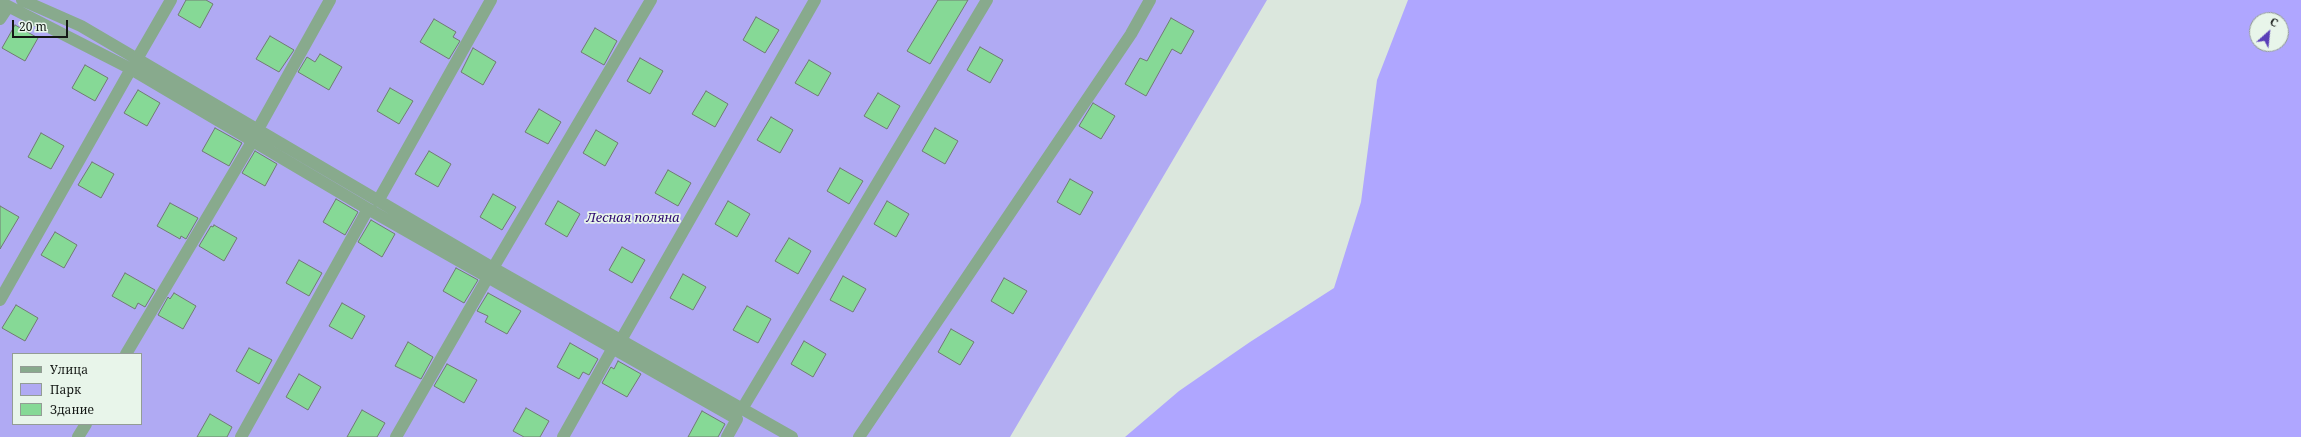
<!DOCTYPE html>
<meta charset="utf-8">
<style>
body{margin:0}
#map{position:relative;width:2301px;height:437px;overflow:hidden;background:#dbe7dd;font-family:"Noto Serif",serif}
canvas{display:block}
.legend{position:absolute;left:12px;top:353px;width:130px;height:72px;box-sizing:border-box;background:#e8f5ea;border:1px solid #939d95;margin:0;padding:5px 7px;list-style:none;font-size:12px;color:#141815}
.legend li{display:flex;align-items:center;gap:8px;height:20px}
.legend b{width:20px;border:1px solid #939d95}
.north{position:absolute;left:2249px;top:12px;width:40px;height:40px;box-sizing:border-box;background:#e8f5ea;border:1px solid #939d95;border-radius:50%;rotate:27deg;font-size:11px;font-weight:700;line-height:16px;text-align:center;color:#141815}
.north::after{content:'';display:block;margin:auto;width:14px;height:18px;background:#5a40b8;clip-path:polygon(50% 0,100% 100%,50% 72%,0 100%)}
.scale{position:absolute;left:12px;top:20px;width:56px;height:18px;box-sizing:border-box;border:2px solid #141815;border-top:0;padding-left:5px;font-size:12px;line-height:14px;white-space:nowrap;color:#141815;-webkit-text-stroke:3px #e8f5ea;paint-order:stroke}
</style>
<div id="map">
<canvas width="2301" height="437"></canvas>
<ul class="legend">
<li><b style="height:5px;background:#88aa8d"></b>Улица</li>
<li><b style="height:11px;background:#b0aaf3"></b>Парк</li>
<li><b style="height:11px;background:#86d996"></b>Здание</li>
</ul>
<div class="north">С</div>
<div class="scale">20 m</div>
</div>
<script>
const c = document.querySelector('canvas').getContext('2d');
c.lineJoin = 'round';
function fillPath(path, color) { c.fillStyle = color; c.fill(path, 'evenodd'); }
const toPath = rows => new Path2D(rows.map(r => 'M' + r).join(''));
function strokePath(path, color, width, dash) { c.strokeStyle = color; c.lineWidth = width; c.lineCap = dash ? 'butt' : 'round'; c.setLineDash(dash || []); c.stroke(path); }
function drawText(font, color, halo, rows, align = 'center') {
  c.font = font + ' "Noto Serif",serif'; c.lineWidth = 3.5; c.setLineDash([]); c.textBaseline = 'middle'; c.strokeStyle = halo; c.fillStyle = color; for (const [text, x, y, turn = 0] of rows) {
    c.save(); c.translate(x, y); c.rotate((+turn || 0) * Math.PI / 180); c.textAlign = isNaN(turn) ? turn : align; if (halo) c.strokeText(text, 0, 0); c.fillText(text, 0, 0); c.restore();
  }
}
const green = toPath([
 [0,0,1267,0,1010,437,0,437],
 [13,354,141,354,141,424,13,424]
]);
const forest = toPath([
 [1408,0,2301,0,2301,437,1125,437,1179,391,1250,342,1334,288,1361,202,1377,80],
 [2257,20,2281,20,2281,44,2257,44]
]);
const building = toPath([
 [186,0,206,0,213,4,200,28,178,15,186,0],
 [938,0,968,0,930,64,907,51,938,0],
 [756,17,779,30,765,53,743,40,756,17],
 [1171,18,1194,31,1181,54,1172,49,1146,96,1125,84,1140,58,1147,61,1171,18],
 [434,19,456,32,453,37,460,41,449,59,420,42,434,19],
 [15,25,38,38,25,61,2,48,15,25],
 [595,28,617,41,604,65,581,52,595,28],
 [270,36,294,50,279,72,256,59,270,36],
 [980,47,1003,60,990,83,967,70,980,47],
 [473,48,496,62,483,85,461,72,473,48],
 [320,54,342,67,329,90,298,72,307,57,315,62,320,54],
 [640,58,663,71,650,94,627,81,640,58],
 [809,60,831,73,818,96,795,83,809,60],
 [85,65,108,78,95,101,72,88,85,65],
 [390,88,413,101,399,124,377,111,390,88],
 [138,90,160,103,147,126,124,113,138,90],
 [706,91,728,104,715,127,692,114,706,91],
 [878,93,900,106,887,129,864,116,878,93],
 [1093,103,1115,116,1101,139,1079,126,1093,103],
 [539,109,561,122,548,144,525,132,539,109],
 [771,117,793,130,780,153,757,140,771,117],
 [215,128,242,143,229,166,202,151,215,128],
 [935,128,958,141,945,164,922,151,935,128],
 [596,130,618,143,605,166,583,153,596,130],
 [41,133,64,146,51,169,28,157,41,133],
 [255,151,277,164,265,186,242,173,255,151],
 [429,151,451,164,438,187,415,174,429,151],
 [92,162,114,174,101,198,78,185,92,162],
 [840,168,863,181,849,204,827,191,840,168],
 [668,170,691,183,678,206,655,193,668,170],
 [1070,179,1093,192,1080,215,1057,202,1070,179],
 [493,194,516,207,502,230,480,217,493,194],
 [336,199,358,212,345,235,323,222,336,199],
 [558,201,580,214,567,237,545,224,558,201],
 [728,201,750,214,737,237,715,224,728,201],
 [887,201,909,214,896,237,874,224,887,201],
 [170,203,198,218,186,239,181,236,180,239,157,226,170,203],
 [0,206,19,217,0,249,0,206],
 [371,220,395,234,382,257,358,242,371,220],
 [214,225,237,238,224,261,199,246,211,226,213,227,214,225],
 [55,232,77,245,64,268,41,255,55,232],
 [789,238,811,251,798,274,775,261,789,238],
 [622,247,645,260,632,283,609,270,622,247],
 [299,260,322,273,309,296,286,283,299,260],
 [456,268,478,280,464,303,443,291,456,268],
 [125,273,155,290,145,307,138,303,135,309,112,296,125,273],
 [683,274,706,287,693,310,670,298,683,274],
 [843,276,866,289,853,312,830,300,843,276],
 [1004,278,1027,291,1013,314,991,301,1004,278],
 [174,293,196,306,183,329,158,315,168,297,170,299,174,293],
 [488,293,521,311,507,334,485,322,488,316,477,311,488,293],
 [342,303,365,316,352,339,329,326,342,303],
 [16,305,38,318,25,341,2,328,16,305],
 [747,306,771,319,758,343,733,330,747,306],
 [951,329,974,342,960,365,938,352,951,329],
 [804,341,826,354,813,377,791,364,804,341],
 [408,342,433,357,421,379,395,366,408,342],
 [570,343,598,359,589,375,583,372,579,379,557,367,570,343],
 [249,348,272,360,259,384,236,371,249,348],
 [618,361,641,374,627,397,602,383,611,367,614,369,618,361],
 [447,364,477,380,464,403,434,386,447,364],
 [299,374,321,387,308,410,286,397,299,374],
 [526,408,549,421,540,437,524,437,513,431,526,408],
 [362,410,385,423,377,437,347,437,362,410],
 [702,411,725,424,718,437,688,437,702,411],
 [210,414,232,427,227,437,197,437,210,414]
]);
const street = toPath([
 [22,0,81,26,493,268,792,437],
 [0,2,131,69,368,209,737,419,727,437],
 [0,19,8,7],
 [137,59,171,0],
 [257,131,330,0],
 [378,201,491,0],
 [493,268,651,0],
 [0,300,131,69],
 [621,340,815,0],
 [126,354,253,140],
 [742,409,987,0],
 [78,437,86,424],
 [241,437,368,209],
 [396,437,488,277],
 [563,437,613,348],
 [859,437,1131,34,1150,0]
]);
const parkNames = [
 ["Лесная поляна",633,218]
];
fillPath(green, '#b0aaf3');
fillPath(forest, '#afa6ff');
fillPath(building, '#86d996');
strokePath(building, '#717c73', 1);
strokePath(street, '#88aa8d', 12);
drawText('italic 13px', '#2d0971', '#e8f5ea', parkNames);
</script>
